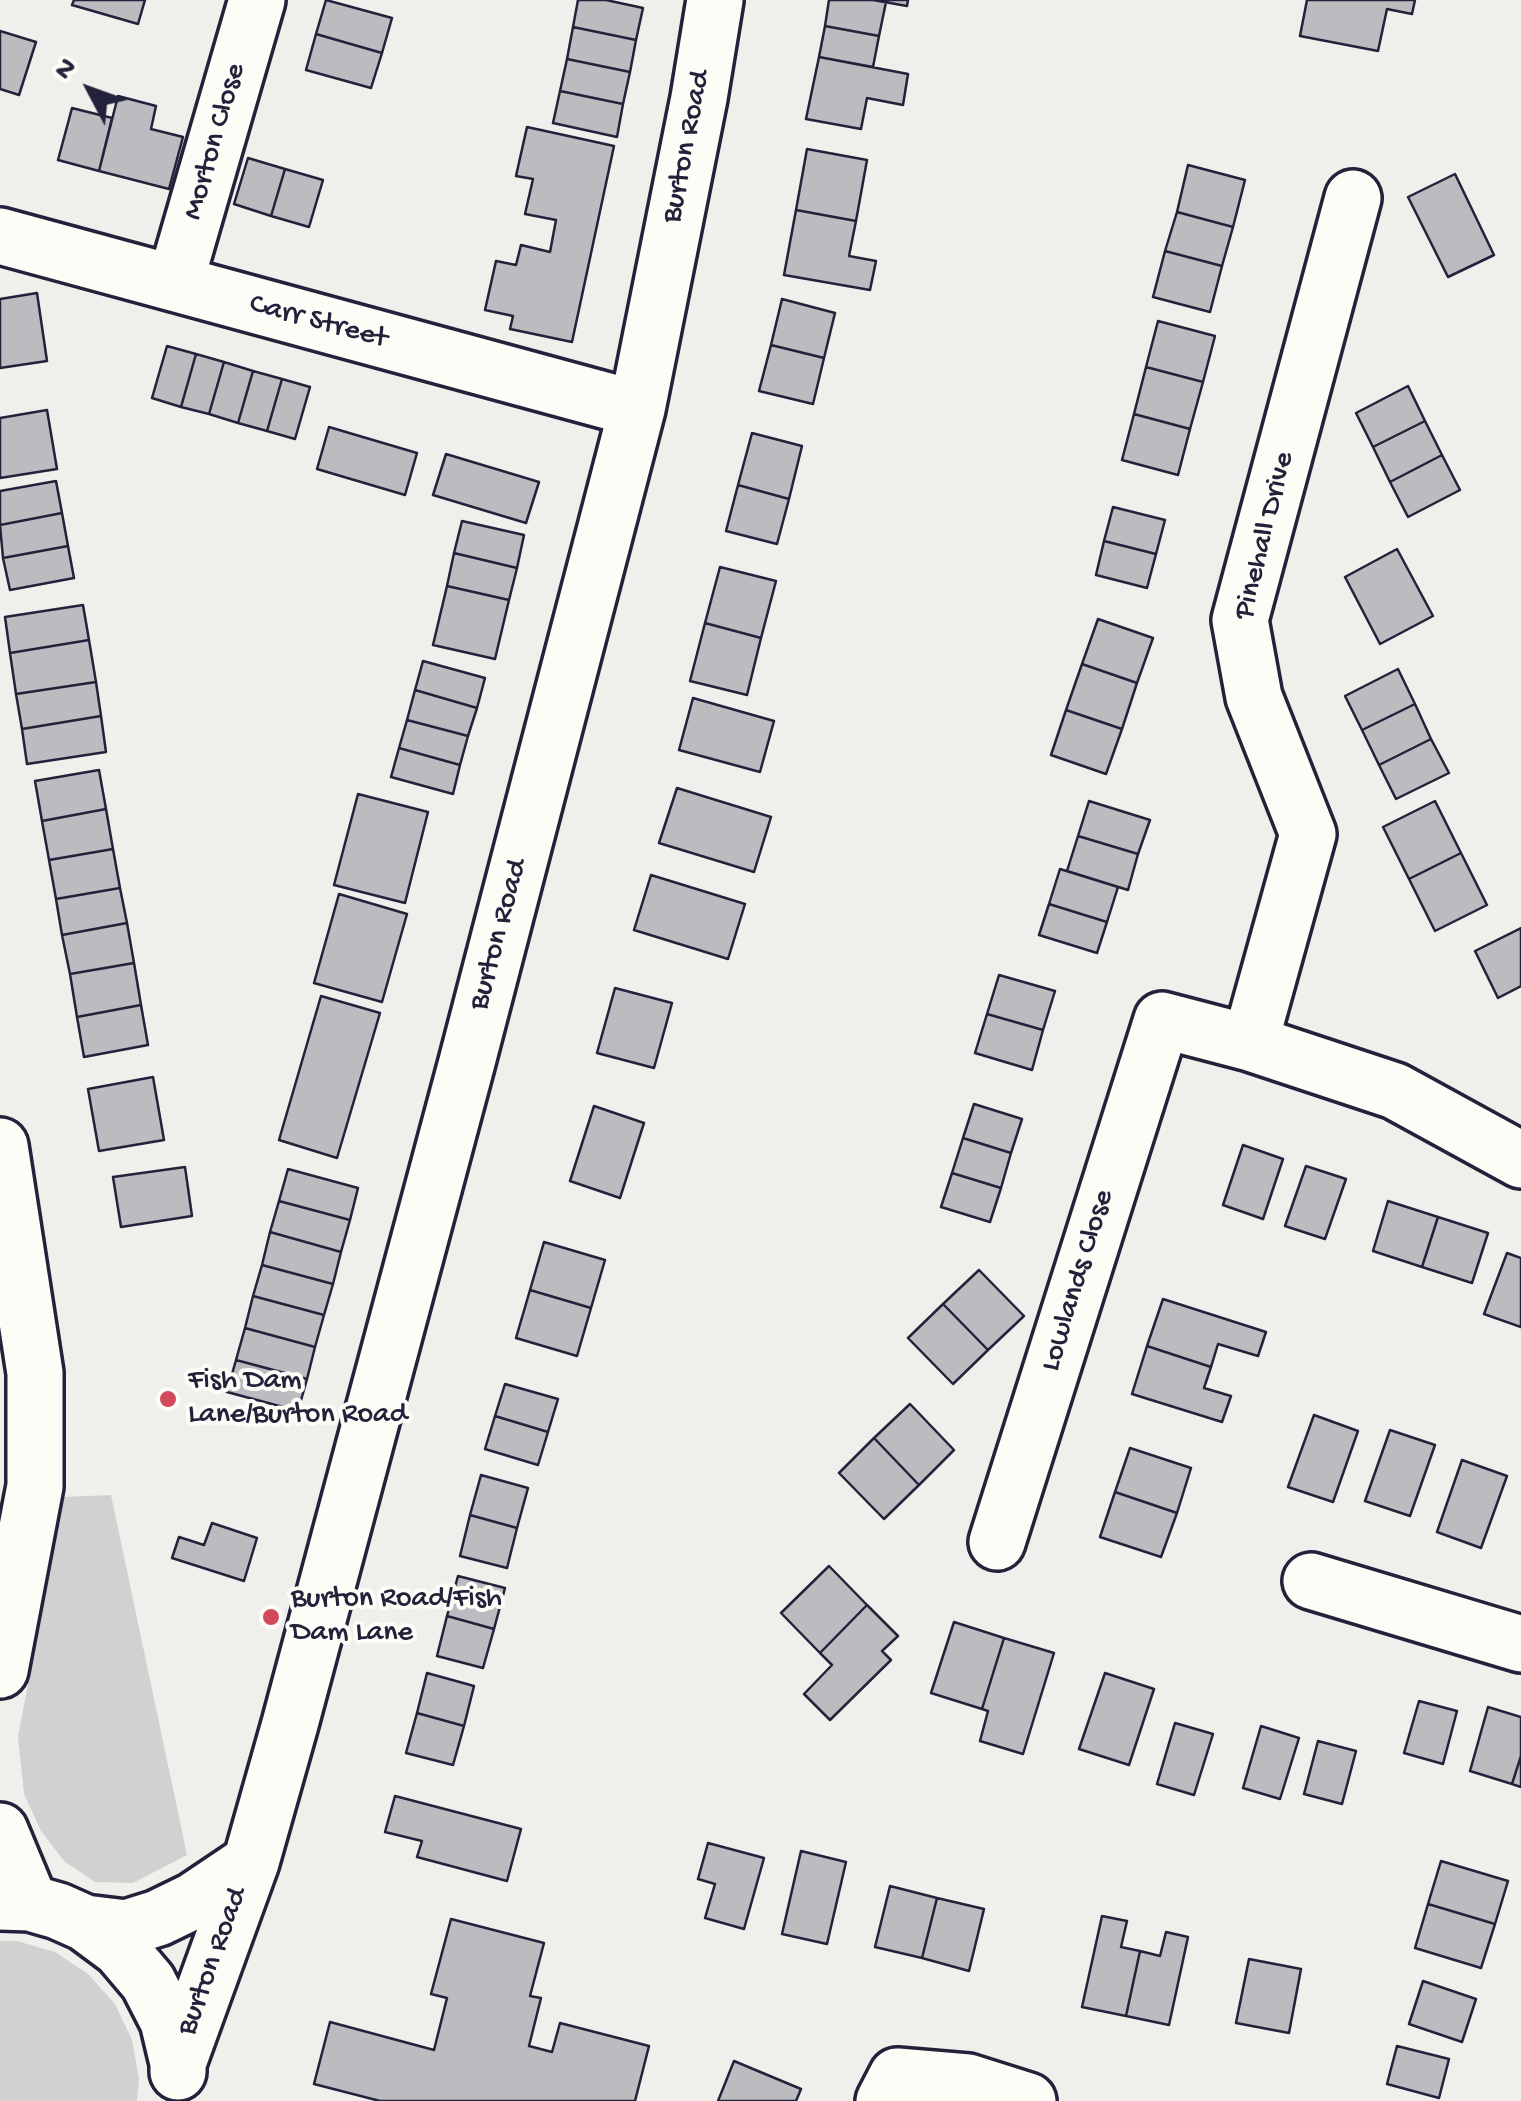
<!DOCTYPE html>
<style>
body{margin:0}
#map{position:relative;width:1521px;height:2101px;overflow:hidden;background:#f0efec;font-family:"Gochi Hand",sans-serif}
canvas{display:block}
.north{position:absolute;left:40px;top:40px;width:100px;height:100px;-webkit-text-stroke:8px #fdfcf7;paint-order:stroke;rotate:311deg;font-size:28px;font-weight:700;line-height:40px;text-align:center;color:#22223b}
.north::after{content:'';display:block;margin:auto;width:35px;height:45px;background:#22223b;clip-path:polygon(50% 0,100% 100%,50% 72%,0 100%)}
</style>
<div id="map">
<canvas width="1521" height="2101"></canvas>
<div class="north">N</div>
</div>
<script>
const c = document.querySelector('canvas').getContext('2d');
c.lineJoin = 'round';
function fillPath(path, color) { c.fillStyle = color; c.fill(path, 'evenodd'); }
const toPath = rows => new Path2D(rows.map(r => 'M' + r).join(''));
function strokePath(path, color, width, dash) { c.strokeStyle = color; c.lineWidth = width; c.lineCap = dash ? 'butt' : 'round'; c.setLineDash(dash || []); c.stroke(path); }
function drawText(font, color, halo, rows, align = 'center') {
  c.font = font + ' "Gochi Hand",sans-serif'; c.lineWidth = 8; c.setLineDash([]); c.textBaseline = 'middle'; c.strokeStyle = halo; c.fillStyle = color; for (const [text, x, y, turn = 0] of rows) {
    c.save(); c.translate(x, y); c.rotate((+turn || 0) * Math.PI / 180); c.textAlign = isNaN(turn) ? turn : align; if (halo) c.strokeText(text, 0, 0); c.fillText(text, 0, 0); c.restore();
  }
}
const green = toPath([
 [111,1495,187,1855,133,1883,95,1882,64,1861,41,1831,24,1794,18,1737,63,1497],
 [0,1941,17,1941,55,1952,88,1974,115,2004,132,2040,139,2079,137,2101,0,2101]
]);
const building = toPath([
 [74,0,145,0,138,24,72,5,74,0],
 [326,0,392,18,382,53,316,34,326,0],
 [578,0,606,0,643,8,636,40,573,27,578,0],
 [829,0,873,0,886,2,879,36,825,26,829,0],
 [873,0,908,0,907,6,873,0],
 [1307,0,1415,0,1412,14,1387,9,1378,51,1300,36,1307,0],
 [825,26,879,36,873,67,819,57,825,26],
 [573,27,636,40,630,72,567,59,573,27],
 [0,31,36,42,19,95,0,89,0,31],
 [316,34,382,53,371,88,306,70,316,34],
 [819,57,908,74,903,105,867,98,861,129,806,119,819,57],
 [567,59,630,72,623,104,560,91,567,59],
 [560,91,623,104,617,137,553,123,560,91],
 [118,96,156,106,151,129,183,137,169,189,99,171,118,96],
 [72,108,112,118,99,171,58,160,72,108],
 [527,127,614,146,572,342,510,329,513,316,485,310,496,261,516,265,521,245,550,252,556,220,525,214,533,179,516,176,527,127],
 [807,149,867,160,856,221,796,210,807,149],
 [248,158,285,169,271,216,234,204,248,158],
 [1188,165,1245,180,1233,227,1177,212,1188,165],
 [285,169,323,180,309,227,271,216,285,169],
 [1455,174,1494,255,1448,277,1408,197,1455,174],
 [796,210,856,221,849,256,876,261,870,290,784,275,796,210],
 [1177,212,1233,227,1222,266,1165,251,1177,212],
 [1165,251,1222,266,1210,312,1153,297,1165,251],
 [37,293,47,361,0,368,0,299,37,293],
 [782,299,835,313,824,358,771,345,782,299],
 [1158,321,1215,336,1203,382,1146,367,1158,321],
 [771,345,824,358,813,404,759,391,771,345],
 [167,346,196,354,181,407,152,398,167,346],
 [196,354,224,362,209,414,181,407,196,354],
 [224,362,253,371,238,423,209,414,224,362],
 [1146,367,1203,382,1190,429,1134,414,1146,367],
 [253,371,282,379,267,431,238,423,253,371],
 [282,379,310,387,295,439,267,431,282,379],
 [1408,386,1425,421,1373,447,1356,413,1408,386],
 [47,410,57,469,0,478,0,418,47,410],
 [1134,414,1190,429,1178,475,1122,460,1134,414],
 [1425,421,1442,455,1390,482,1373,447,1425,421],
 [329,427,417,453,405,495,317,469,329,427],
 [752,433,802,446,789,499,738,485,752,433],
 [446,454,539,482,526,523,433,495,446,454],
 [1442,455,1460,490,1408,517,1390,482,1442,455],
 [56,481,62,513,0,525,0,491,56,481],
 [738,485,789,499,777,544,726,531,738,485],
 [1113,507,1165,520,1156,554,1104,541,1113,507],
 [62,513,68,546,3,558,0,525,62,513],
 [462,521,524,535,517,568,454,553,462,521],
 [1104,541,1156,554,1147,588,1096,575,1104,541],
 [68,546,74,578,10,590,3,558,68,546],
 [1397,549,1433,616,1380,644,1345,577,1397,549],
 [454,553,517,568,509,600,447,586,454,553],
 [720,567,776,581,761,638,705,623,720,567],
 [447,586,509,600,495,659,433,645,447,586],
 [83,605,89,640,10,653,5,617,83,605],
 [1098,619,1153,638,1137,683,1082,664,1098,619],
 [705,623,761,638,747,695,690,681,705,623],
 [89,640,96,682,16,694,10,653,89,640],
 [423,661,485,678,477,708,415,690,423,661],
 [1082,664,1137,683,1122,729,1066,710,1082,664],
 [1398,669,1415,704,1362,730,1345,696,1398,669],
 [96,682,101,716,22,729,16,694,96,682],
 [415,690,477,708,468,736,407,720,415,690],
 [693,698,774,721,760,772,679,750,693,698],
 [1415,704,1431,739,1379,765,1362,730,1415,704],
 [1066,710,1122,729,1106,774,1051,755,1066,710],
 [101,716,106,752,27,764,22,729,101,716],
 [407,720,468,736,460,765,399,748,407,720],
 [1431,739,1449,773,1396,799,1379,765,1431,739],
 [399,748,460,765,453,794,391,777,399,748],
 [99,770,106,809,42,821,35,781,99,770],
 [677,788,771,817,754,872,659,843,677,788],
 [358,794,428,812,405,903,334,885,358,794],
 [1089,801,1150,820,1138,854,1078,836,1089,801],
 [1435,801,1461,853,1409,879,1383,827,1435,801],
 [106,809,113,849,49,860,42,821,106,809],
 [1078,836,1138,854,1128,890,1067,871,1078,836],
 [113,849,120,888,56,899,49,860,113,849],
 [1461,853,1487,905,1435,931,1409,879,1461,853],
 [1060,869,1118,887,1107,922,1049,904,1060,869],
 [651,875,745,904,728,959,634,930,651,875],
 [120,888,127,923,62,935,56,899,120,888],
 [339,894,407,914,382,1002,314,983,339,894],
 [1049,904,1107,922,1097,953,1039,935,1049,904],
 [127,923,134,963,70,974,62,935,127,923],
 [1521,928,1521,986,1498,998,1475,951,1521,928],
 [134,963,141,1005,77,1017,70,974,134,963],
 [999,975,1055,991,1043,1030,987,1014,999,975],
 [615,988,672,1003,654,1068,597,1053,615,988],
 [321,996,380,1013,337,1158,279,1140,321,996],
 [141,1005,148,1045,84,1057,77,1017,141,1005],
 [987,1014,1043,1030,1032,1070,975,1053,987,1014],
 [153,1077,164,1140,99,1151,88,1089,153,1077],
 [974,1104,1022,1119,1011,1153,963,1138,974,1104],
 [594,1106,644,1123,620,1198,570,1181,594,1106],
 [963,1138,1011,1153,1001,1188,952,1173,963,1138],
 [1243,1145,1283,1159,1263,1219,1223,1205,1243,1145],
 [1306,1166,1346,1179,1325,1239,1285,1226,1306,1166],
 [185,1167,192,1216,121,1227,113,1177,185,1167],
 [288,1169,358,1188,350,1220,279,1201,288,1169],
 [952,1173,1001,1188,990,1222,941,1207,952,1173],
 [279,1201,350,1220,341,1252,270,1232,279,1201],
 [1388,1201,1438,1217,1422,1267,1373,1251,1388,1201],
 [1438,1217,1488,1233,1472,1283,1422,1267,1438,1217],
 [270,1232,341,1252,333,1284,262,1265,270,1232],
 [544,1242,605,1260,591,1308,530,1290,544,1242],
 [1507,1253,1521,1258,1521,1327,1484,1314,1507,1253],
 [262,1265,333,1284,324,1315,253,1296,262,1265],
 [979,1270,1024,1316,988,1350,943,1304,979,1270],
 [530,1290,591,1308,577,1356,516,1338,530,1290],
 [253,1296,324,1315,315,1347,245,1328,253,1296],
 [1163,1299,1266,1332,1258,1356,1218,1344,1211,1367,1147,1346,1163,1299],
 [943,1304,988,1350,953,1384,908,1338,943,1304],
 [245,1328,315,1347,307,1379,236,1360,245,1328],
 [1147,1346,1211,1367,1204,1388,1231,1396,1222,1422,1132,1394,1147,1346],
 [236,1360,307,1379,298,1411,227,1392,236,1360],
 [505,1384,558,1399,548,1432,495,1416,505,1384],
 [910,1404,954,1450,919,1485,874,1438,910,1404],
 [1314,1415,1358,1431,1333,1502,1288,1487,1314,1415],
 [495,1416,548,1432,538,1465,485,1449,495,1416],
 [1390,1430,1435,1445,1410,1516,1365,1501,1390,1430],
 [874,1438,919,1485,884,1519,839,1473,874,1438],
 [1130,1448,1191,1468,1177,1513,1115,1492,1130,1448],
 [1462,1460,1507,1476,1481,1548,1437,1532,1462,1460],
 [481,1475,528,1488,517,1528,470,1515,481,1475],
 [1115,1492,1177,1513,1161,1557,1100,1537,1115,1492],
 [470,1515,517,1528,507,1568,460,1556,470,1515],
 [212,1523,257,1538,244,1581,172,1558,179,1537,204,1545,212,1523],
 [829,1566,867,1605,820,1653,781,1613,829,1566],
 [458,1576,505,1588,494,1629,447,1616,458,1576],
 [867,1605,898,1636,882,1651,891,1660,830,1720,804,1694,832,1665,820,1653,867,1605],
 [447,1616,494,1629,483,1668,437,1656,447,1616],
 [954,1622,1004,1638,982,1709,931,1693,954,1622],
 [1004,1638,1054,1653,1023,1754,980,1741,988,1711,982,1709,1004,1638],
 [427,1673,474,1686,464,1726,417,1713,427,1673],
 [1105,1673,1154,1689,1129,1765,1079,1749,1105,1673],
 [1419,1701,1457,1711,1443,1764,1404,1753,1419,1701],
 [1488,1707,1521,1717,1521,1756,1512,1784,1470,1771,1488,1707],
 [417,1713,464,1726,453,1765,406,1753,417,1713],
 [1175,1723,1213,1734,1194,1795,1157,1784,1175,1723],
 [1261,1726,1299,1738,1280,1799,1243,1788,1261,1726],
 [1318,1741,1356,1751,1342,1804,1304,1794,1318,1741],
 [1521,1756,1521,1787,1512,1784,1521,1756],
 [395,1796,521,1829,507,1881,417,1857,422,1841,385,1832,395,1796],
 [708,1843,764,1858,744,1929,705,1918,715,1884,698,1879,708,1843],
 [801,1851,846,1862,827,1944,782,1934,801,1851],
 [1441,1861,1508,1881,1495,1924,1428,1904,1441,1861],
 [890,1886,937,1898,922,1958,875,1947,890,1886],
 [937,1898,984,1909,969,1971,922,1958,937,1898],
 [1428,1904,1495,1924,1481,1968,1415,1948,1428,1904],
 [1102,1916,1127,1921,1121,1947,1140,1951,1126,2016,1082,2007,1102,1916],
 [451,1919,544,1943,530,1996,541,1998,529,2046,552,2052,560,2023,649,2046,635,2101,380,2101,314,2084,330,2022,434,2050,447,1998,431,1994,451,1919],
 [1166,1932,1188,1937,1169,2025,1126,2016,1140,1951,1160,1956,1166,1932],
 [1249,1959,1301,1969,1289,2033,1236,2023,1249,1959],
 [1423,1981,1476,1999,1462,2042,1409,2024,1423,1981],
 [1397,2046,1449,2059,1439,2098,1387,2084,1397,2046],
 [734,2061,801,2089,796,2101,718,2101,734,2061]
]);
const minor = toPath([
 [0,236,637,409],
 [175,283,257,0],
 [1250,1043,1308,834,1254,697,1240,620,1353,198],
 [0,1146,35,1373,35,1486,0,1670],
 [997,1542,1162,1020,1250,1043,1395,1091,1521,1160],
 [1311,1581,1521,1644],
 [0,1831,30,1903],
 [0,1902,30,1903,58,1911,85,1923,120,1949,148,1982,168,2021,178,2063,178,2072],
 [85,1923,126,1928,158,1918,193,1901,251,1862],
 [178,2063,251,1862,290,1724,467,1062,637,409,699,98,715,0],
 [884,2101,897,2076,968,2082,1028,2101]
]);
const markers = [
 [168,1399,10,"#d1495b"],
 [271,1617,10,"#d1495b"]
];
const streetNames = [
 ["Morton Close",216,142,-74],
 ["Burton Road",688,147,-79],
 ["Carr Street",318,323,15],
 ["Pinehall Drive",1266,536,-76],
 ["Burton Road",500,935,-75],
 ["Lowlands Close",1079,1281,-73],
 ["Burton Road",214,1962,-70]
];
const poiNames = [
 ["Fish Dam",188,1382],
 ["Lane/Burton Road",188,1416],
 ["Burton Road/Fish",291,1600],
 ["Dam Lane",291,1634]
];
fillPath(green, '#d2d1d1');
fillPath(building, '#bcbcc0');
strokePath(building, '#22223b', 2.5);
strokePath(minor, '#22223b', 62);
strokePath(minor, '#fdfcf7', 55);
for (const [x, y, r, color] of markers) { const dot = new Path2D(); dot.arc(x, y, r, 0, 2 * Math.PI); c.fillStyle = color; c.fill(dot); strokePath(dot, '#fdfcf7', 4); }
drawText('30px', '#22223b', '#fdfcf7', streetNames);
drawText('30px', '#22223b', '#fdfcf7', poiNames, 'left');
</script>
